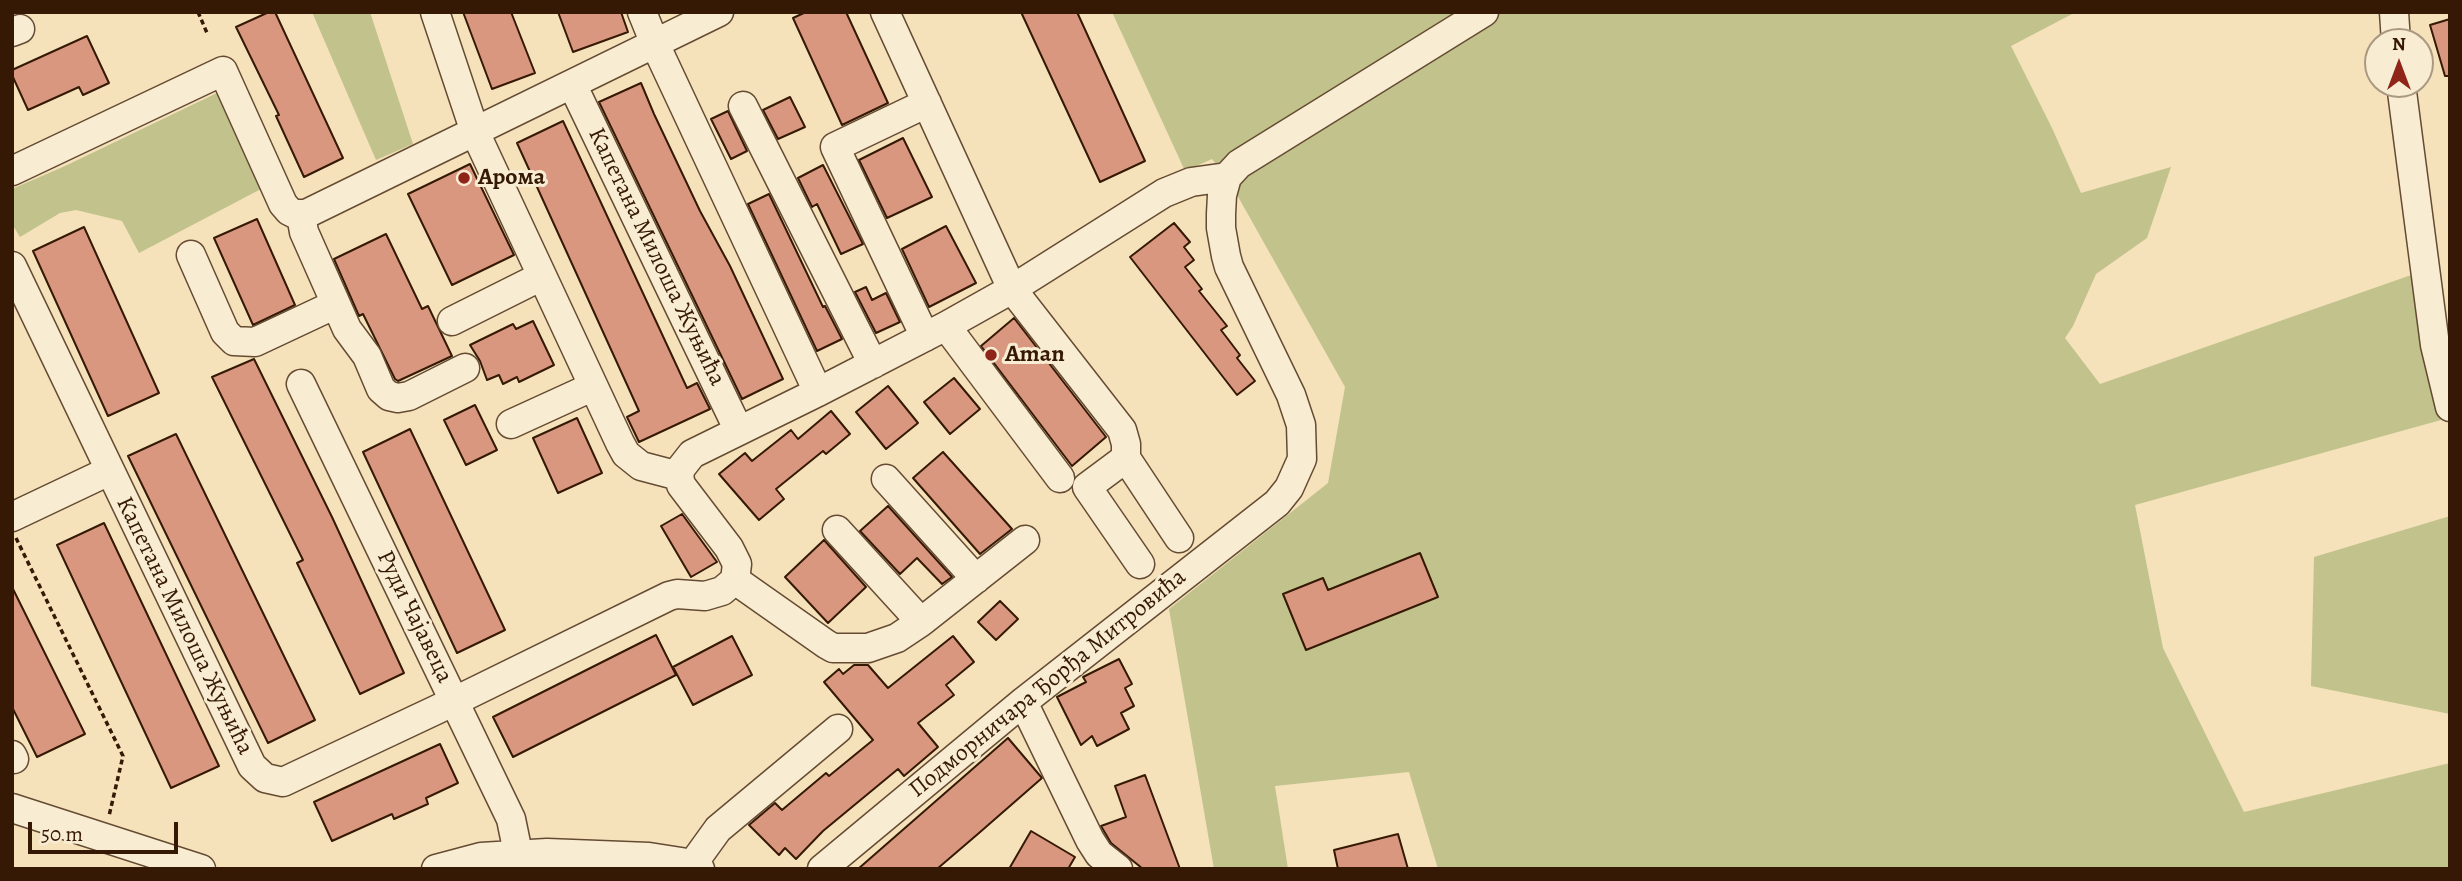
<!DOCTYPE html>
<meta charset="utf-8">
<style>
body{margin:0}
#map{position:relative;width:2462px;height:881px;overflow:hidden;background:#f5e2bb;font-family:Alegreya,serif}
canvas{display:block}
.frame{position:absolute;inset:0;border:14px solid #351904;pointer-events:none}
.north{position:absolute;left:2364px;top:28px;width:70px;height:70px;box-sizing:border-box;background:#f8ecd3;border:2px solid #aa9880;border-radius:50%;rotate:0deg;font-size:19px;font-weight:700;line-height:28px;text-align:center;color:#351904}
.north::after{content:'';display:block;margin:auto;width:24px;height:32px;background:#8f2418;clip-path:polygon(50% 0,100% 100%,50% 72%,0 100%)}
.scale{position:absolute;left:28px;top:822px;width:150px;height:32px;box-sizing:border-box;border:4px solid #351904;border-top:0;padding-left:9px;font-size:21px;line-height:24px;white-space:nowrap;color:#351904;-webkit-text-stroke:5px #f8ecd3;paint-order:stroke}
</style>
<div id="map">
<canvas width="2462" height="881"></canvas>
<div class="frame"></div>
<div class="north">N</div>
<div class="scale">50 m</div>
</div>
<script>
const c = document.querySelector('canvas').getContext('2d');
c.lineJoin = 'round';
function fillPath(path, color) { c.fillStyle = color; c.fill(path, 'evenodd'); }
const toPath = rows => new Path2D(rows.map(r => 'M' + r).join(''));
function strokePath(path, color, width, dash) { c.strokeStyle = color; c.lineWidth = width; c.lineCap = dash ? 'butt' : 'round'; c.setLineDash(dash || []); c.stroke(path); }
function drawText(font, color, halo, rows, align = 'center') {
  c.font = font + ' Alegreya,serif'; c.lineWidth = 6; c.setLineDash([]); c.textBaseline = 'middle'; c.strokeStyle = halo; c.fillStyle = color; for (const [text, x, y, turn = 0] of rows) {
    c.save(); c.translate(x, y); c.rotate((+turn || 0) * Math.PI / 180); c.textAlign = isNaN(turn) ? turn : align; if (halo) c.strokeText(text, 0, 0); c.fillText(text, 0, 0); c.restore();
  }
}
const green = toPath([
 [312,12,370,12,413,144,376,160],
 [1112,12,2076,12,2011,46,2052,128,2081,193,2171,167,2147,238,2096,274,2073,326,2065,338,2100,384,2417,273,2441,420,2135,505,2163,648,2244,812,2450,763,2450,869,1438,869,1409,772,1275,786,1288,869,1214,869,1169,609,1328,483,1345,387,1227,177,1212,159,1185,171],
 [219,92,261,189,139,253,122,221,76,210,60,213,20,237,12,224,12,189,65,166],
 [2450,516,2450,714,2311,686,2314,557]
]);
const building = toPath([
 [269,12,275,12,343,158,304,177,276,116,279,115,236,27,269,12],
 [463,12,511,12,535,73,492,89,463,12],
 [558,12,621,12,628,32,573,52,558,12],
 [806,12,846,12,888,103,842,125,793,18,806,12],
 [1021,12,1077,12,1145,161,1100,182,1021,12],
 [2450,19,2450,76,2445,76,2430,25,2450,19],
 [87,36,109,83,83,95,79,87,28,110,12,75,12,70,87,36],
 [641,83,654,114,700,211,730,266,783,379,742,399,599,102,641,83],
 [790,97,805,127,778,139,763,110,790,97],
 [728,111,747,151,731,159,711,119,728,111],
 [563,121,687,388,697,383,710,409,639,442,627,417,639,411,517,143,563,121],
 [903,138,932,197,887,218,859,160,903,138],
 [470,164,514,255,452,285,408,194,470,164],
 [823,165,863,244,841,254,817,204,812,207,798,178,823,165],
 [769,194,823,307,825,306,842,339,817,351,748,204,769,194],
 [257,219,295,305,253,325,214,238,257,219],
 [1174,223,1190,242,1184,247,1194,260,1185,267,1202,289,1199,291,1227,326,1221,330,1240,355,1237,358,1255,381,1237,395,1130,257,1174,223],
 [946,226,976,283,929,307,902,249,946,226],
 [84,227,159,393,108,416,33,251,84,227],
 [386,234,422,309,428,306,452,356,398,381,395,379,363,314,359,316,334,259,386,234],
 [866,287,872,300,886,293,900,322,876,333,855,292,866,287],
 [1014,318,1106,437,1072,466,981,346,1014,318],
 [533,321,554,365,519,382,517,377,503,384,499,375,487,380,480,361,470,345,513,324,516,329,533,321],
 [254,359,332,517,404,673,360,694,297,563,303,560,212,377,254,359],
 [954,378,980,409,950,434,924,402,954,378],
 [888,386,918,423,886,449,856,412,888,386],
 [475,405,497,450,466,465,444,420,475,405],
 [831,411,850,434,826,454,823,451,776,489,784,499,759,520,719,474,745,453,752,461,791,430,798,439,831,411],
 [577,418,602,473,558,493,533,438,577,418],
 [410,429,505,630,457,653,363,452,410,429],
 [176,434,315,720,268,743,128,456,176,434],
 [943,452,1012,529,980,554,913,478,943,452],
 [888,506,952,577,942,584,917,558,900,574,860,531,888,506],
 [682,514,717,562,691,577,661,526,682,514],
 [104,523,219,766,171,788,57,545,104,523],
 [824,540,866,587,828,623,785,577,824,540],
 [1420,553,1438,597,1306,650,1283,594,1323,578,1328,590,1420,553],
 [12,587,85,734,37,757,12,707,12,587],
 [1000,601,1018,619,996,640,978,622,1000,601],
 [656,635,676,675,513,757,493,717,656,635],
 [732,636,752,675,693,705,673,667,732,636],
 [953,636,974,662,946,685,954,695,918,723,938,747,904,776,898,769,823,831,796,859,785,848,779,855,749,825,775,803,782,810,826,773,829,776,873,740,824,682,839,669,843,674,854,665,868,665,888,688,953,636],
 [1119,659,1132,684,1125,688,1134,706,1121,713,1129,729,1097,746,1092,736,1081,745,1057,697,1086,682,1083,677,1119,659],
 [1008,738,1042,778,979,833,937,869,858,869,1008,738],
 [440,744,458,783,426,798,428,804,394,819,392,814,332,841,314,802,440,744],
 [1145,775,1180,869,1143,869,1111,843,1101,826,1126,817,1115,786,1145,775],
 [1031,831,1075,857,1068,869,1009,869,1031,831],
 [1398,834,1408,869,1338,869,1334,850,1398,834]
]);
const path = toPath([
 [198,12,207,33],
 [16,538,123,756,109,816]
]);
const minor = toPath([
 [435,12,475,132,620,443,626,454,641,466,679,476],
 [642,12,655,44,818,392],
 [885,12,1012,289,1122,430,1126,444,1126,458,1087,487,1140,564],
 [2394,12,2396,42],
 [12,32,20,29],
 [572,84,739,431],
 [2401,84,2435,345,2450,407],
 [743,106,873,364],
 [12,171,223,71,283,204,289,211,295,214,306,214,719,12],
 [301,215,304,232,347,329,367,356,381,389,389,396,398,398,409,396,465,368],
 [191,255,225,332,234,341,255,342,336,304],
 [12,266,252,766,265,778,283,782,455,701,669,596,677,594,705,596,722,591,735,580,737,564,729,548,681,485,679,476,681,468,692,454,818,392,946,326,1012,289,1164,193,1191,182,1227,177],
 [452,321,542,276],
 [946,326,1060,478],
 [925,337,835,147,927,103],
 [301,384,511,819,518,853],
 [511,424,592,387],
 [1126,458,1179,538],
 [886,479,976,579],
 [12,517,109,471],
 [837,530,921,622],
 [735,580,826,644,833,648,868,648,897,638,921,622,1025,540],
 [1023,702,1090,840,1099,854,1118,869],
 [12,755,14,759],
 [12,808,201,869],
 [692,865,718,829,838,729],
 [436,869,481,857,547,853,649,857,681,862,700,869],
 [822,869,1023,702,1277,503,1289,488,1302,459,1301,425,1291,395,1229,267,1226,256,1221,228,1221,214,1222,195,1227,177,1239,164,1484,12]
]);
const markers = [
 [464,178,7,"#8f2418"],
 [991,355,7,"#8f2418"]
];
const poiNames = [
 ["Арома",478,178],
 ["Aman",1005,355]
];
const streetNames = [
 ["Капетана Милоша Жуњића",656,257,64],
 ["Руди Чајавеца",414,617,64],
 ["Капетана Милоша Жуњића",184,626,64],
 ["Подморничара Ђорђа Митровића",1048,684,-39]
];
fillPath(green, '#c1c28c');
fillPath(building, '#d9977f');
strokePath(building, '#351904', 2);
strokePath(minor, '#654b32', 31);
strokePath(path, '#351904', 3.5, [5, 3.5]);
strokePath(minor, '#f8ecd3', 28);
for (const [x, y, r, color] of markers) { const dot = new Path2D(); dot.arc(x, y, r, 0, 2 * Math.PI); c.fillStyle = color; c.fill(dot); strokePath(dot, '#f8ecd3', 2.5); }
drawText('bold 24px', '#351904', '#f8ecd3', poiNames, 'left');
drawText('24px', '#351904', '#f8ecd3', streetNames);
</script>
